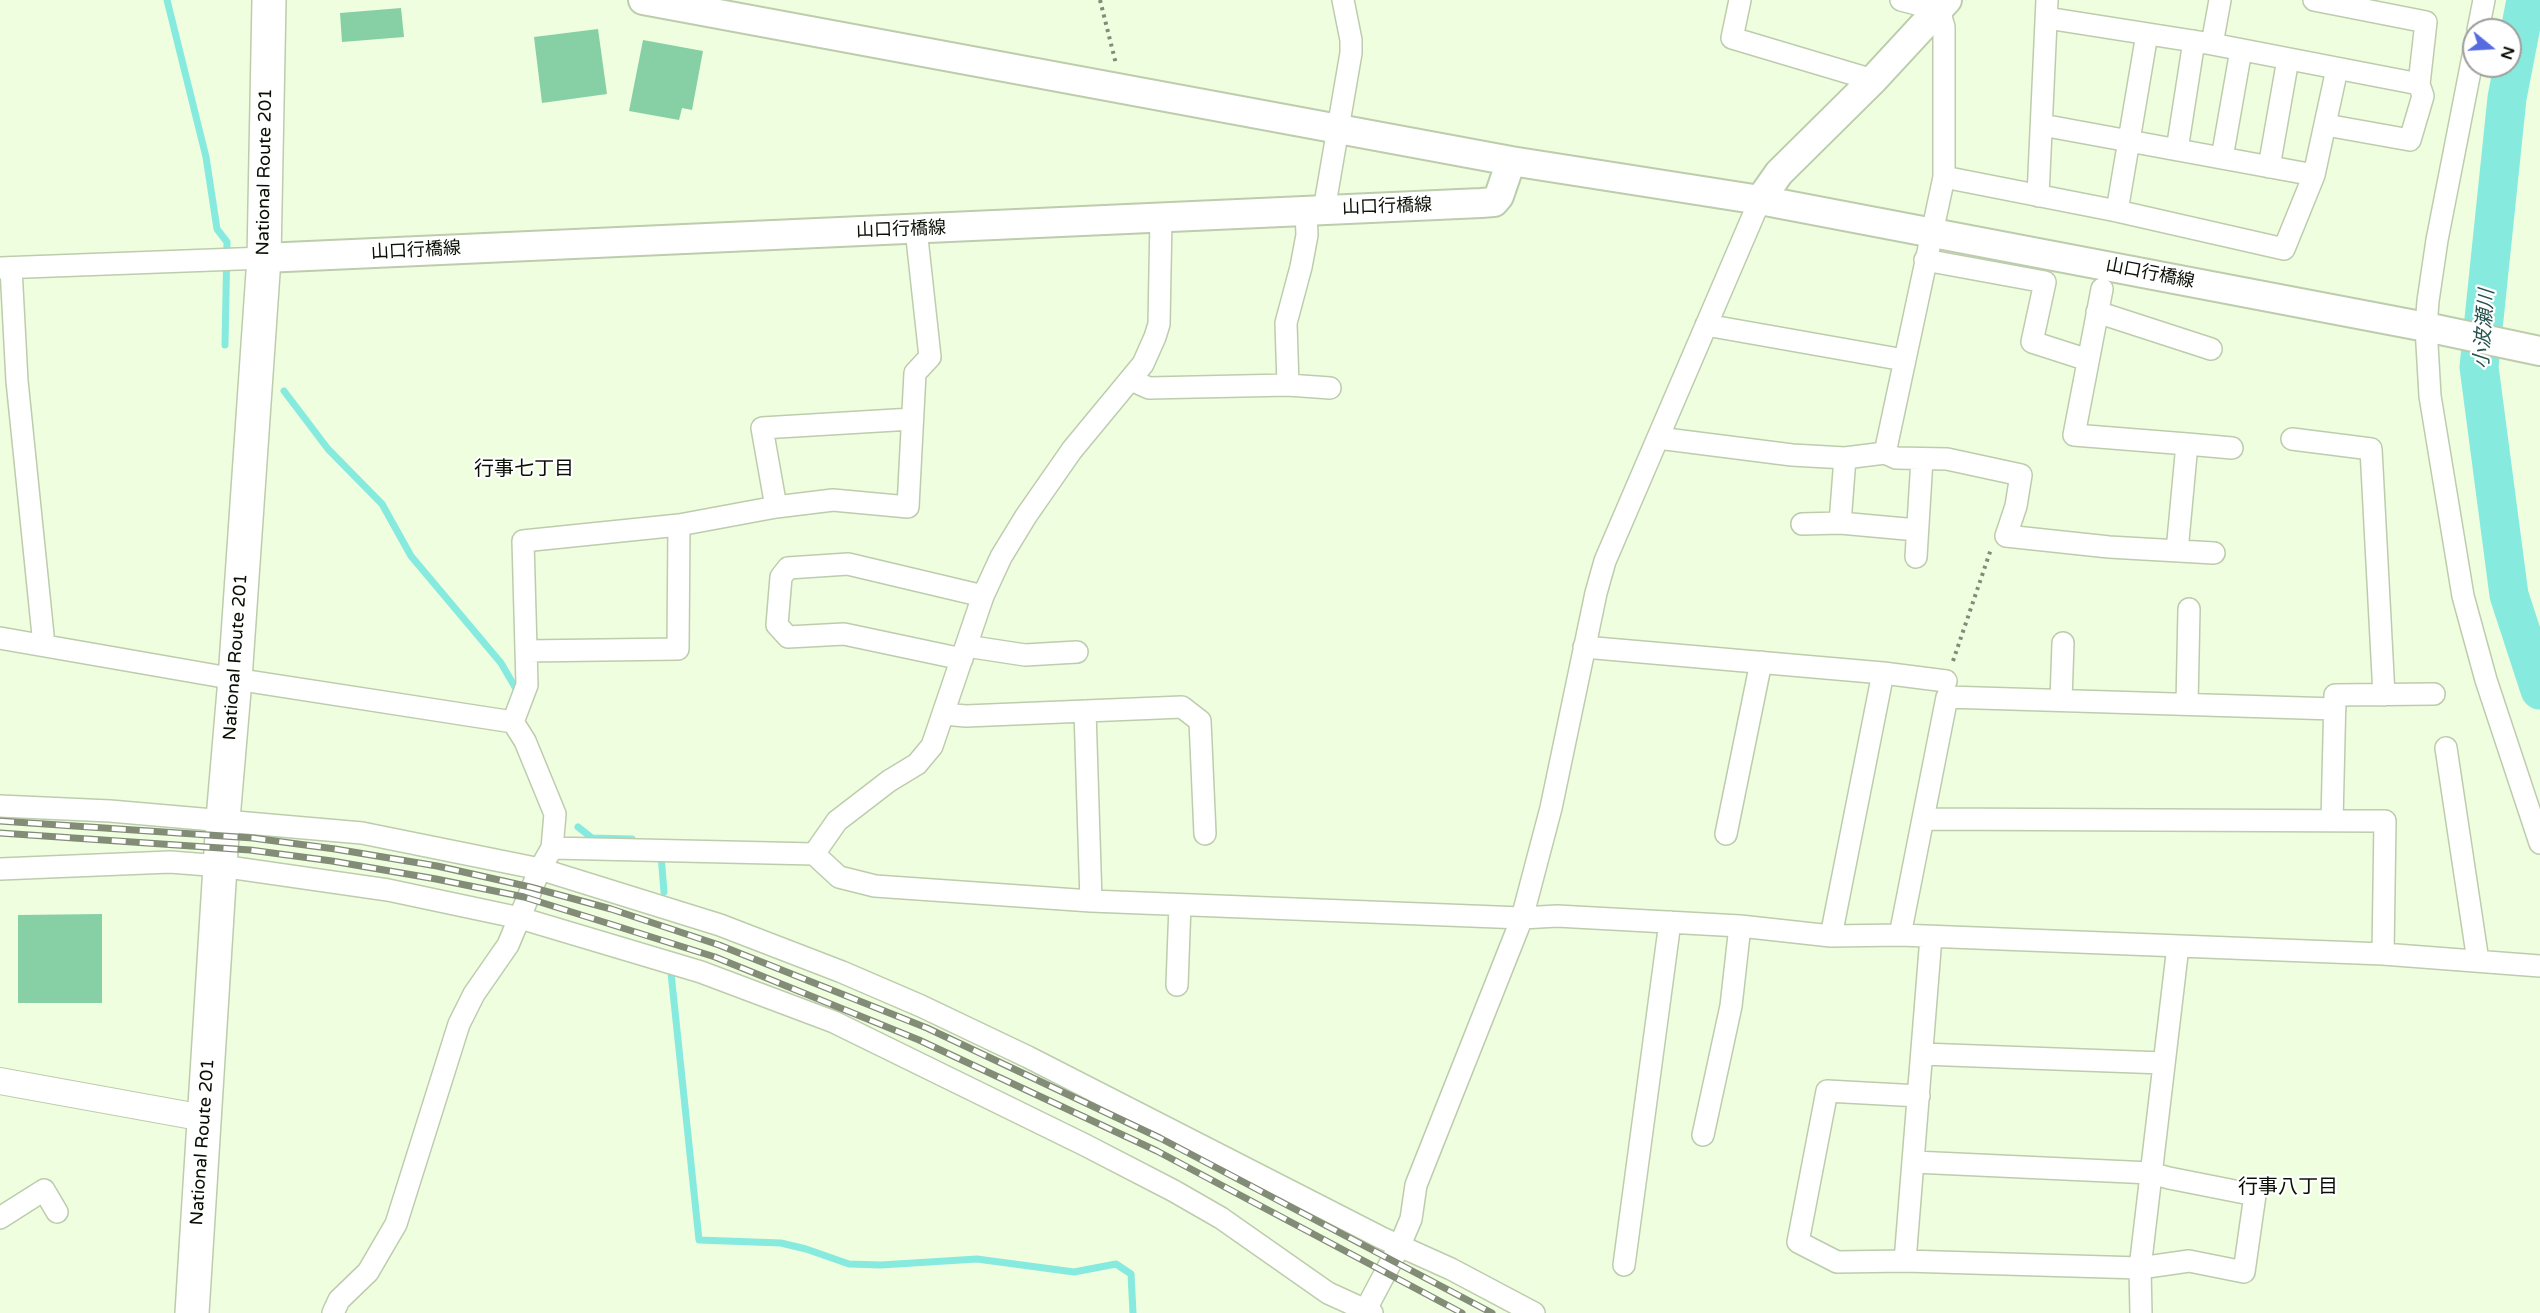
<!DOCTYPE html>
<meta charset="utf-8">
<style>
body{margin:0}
#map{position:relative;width:2540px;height:1313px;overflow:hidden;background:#effedf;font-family:"Varela Round",sans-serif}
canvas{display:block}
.north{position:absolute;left:2462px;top:18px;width:60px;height:60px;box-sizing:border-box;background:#fff;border:2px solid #9d9f9b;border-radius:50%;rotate:108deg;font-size:16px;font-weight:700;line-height:24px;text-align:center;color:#0a0f05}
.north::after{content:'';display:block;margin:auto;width:21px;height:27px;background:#576be1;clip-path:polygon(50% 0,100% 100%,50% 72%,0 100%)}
</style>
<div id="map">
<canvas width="2540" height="1313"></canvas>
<div class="north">N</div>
</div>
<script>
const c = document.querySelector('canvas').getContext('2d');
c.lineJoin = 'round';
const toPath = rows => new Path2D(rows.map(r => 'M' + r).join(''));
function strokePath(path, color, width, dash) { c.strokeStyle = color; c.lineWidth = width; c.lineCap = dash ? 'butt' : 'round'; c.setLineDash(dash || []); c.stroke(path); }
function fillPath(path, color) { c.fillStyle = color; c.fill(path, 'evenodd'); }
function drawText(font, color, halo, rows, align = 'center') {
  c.font = font + ' "Varela Round","Noto Sans JP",sans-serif'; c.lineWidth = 4.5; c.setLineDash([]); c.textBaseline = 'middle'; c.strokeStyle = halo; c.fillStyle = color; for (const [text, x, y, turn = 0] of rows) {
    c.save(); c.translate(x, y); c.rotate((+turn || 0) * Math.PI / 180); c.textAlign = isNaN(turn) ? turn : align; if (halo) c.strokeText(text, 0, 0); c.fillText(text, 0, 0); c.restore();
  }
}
const stream = toPath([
 [167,0,206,157,217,229,227,242,225,345],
 [284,391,328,449,382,504,411,556,501,663,515,687],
 [578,827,592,838,632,839],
 [661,855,664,892],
 [671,973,699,1240,781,1243,806,1249,849,1264,881,1265,977,1259,1074,1272,1116,1264,1131,1274,1133,1313]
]);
const river = toPath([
 [2526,0,2507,98,2479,367,2509,595,2540,690]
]);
const building = toPath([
 [401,8,404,37,342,42,340,13],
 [598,29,607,94,542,103,534,37],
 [643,40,703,51,692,110,682,108,679,120,629,111],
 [102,914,102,1003,18,1003,18,915]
]);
const path = toPath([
 [1100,0,1116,64],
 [1953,661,1991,549]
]);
const minor = toPath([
 [1740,0,1732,38,1873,80],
 [2314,0,2426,22,2419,84,2423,96,2410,140,2326,125],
 [2047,18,2212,44,2419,84],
 [2478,30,2484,0],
 [2212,44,2220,0],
 [2474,51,2437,240,2428,301,2426,327,2430,396,2463,596,2486,680,2540,843],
 [2042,125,2314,175],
 [2177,150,2194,41],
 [2222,158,2241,50],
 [2269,167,2288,59],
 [1944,177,2117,211,2284,249,2314,175,2337,69],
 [2038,196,2047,0],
 [1324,210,1351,53,1351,40,1343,0],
 [2117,211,2147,34],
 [1925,260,2045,282,2032,342,2088,360],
 [0,268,264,258],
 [11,268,17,381,44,645],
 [2102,289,2074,435,2187,444,2177,551],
 [2097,312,2211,349],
 [1706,325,1904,360],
 [1131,380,1149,388,1288,385,1330,388],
 [1288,385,1286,323,1301,267,1307,235,1306,211],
 [1658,438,1792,455,1845,458,1885,453,1896,458,1947,459,2021,475,2016,506,2006,536,2109,547,2214,553],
 [2292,439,2371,449,2384,695],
 [2187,444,2232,448],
 [1885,453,1944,177,1944,27,1939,10,1901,0],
 [776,507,762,428,912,419],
 [1840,523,1845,458],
 [1802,524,1840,523,1917,530],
 [1916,557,1922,459],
 [0,638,235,679,513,722,525,741,555,814,552,848,540,869,508,945,474,994,459,1024,396,1224,368,1272,339,1300,333,1313],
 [966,646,1025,655,1077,652],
 [1584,647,1883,673,1946,681],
 [526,651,678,649,679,525],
 [962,659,844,634,788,637,777,625,781,577,788,568,848,564,983,596],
 [2061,700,2063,643],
 [2187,704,2189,609],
 [1085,711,1091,901],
 [943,714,966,716,1182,707,1200,721,1205,834],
 [513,722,527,685,523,541,679,525,776,507,833,500,908,507,915,373,930,357,916,229],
 [2446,748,2478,961],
 [0,806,110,811,362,833,540,869,720,925,842,972,921,1006,1028,1057,1382,1238,1451,1269,1534,1313],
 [1924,819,2385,821,2383,954],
 [2332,821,2335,695,2434,694],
 [1726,834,1761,662],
 [552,848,814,854,839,877,875,886,1091,901,1522,918,1557,916,1740,926,1831,936,1900,935,2383,954,2540,966],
 [814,854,837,821,889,781,917,764,932,746,983,596,1001,557,1026,516,1072,450,1143,364,1155,337,1159,324,1161,218],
 [0,869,170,862,221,866,388,890,520,918,701,972,834,1022,1085,1145,1174,1191,1221,1218,1328,1293,1372,1313],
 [1900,935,1947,697,2335,709],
 [1831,936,1883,673],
 [1177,985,1180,905],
 [1922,1054,2163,1063],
 [1703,1135,1731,1006,1740,926],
 [1914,1162,2151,1173,2169,1178,2255,1195,2244,1272,2189,1261,2140,1268,1905,1261,1931,937],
 [0,1218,44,1190,57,1212],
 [1905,1261,1837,1262,1798,1242,1827,1091,1919,1096],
 [1624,1265,1670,922],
 [1364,1313,1400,1245,1411,1219,1416,1185,1522,918,1551,808,1596,593,1605,561,1760,200],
 [2141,1313,2140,1268,2178,946]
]);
const tertiary = toPath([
 [0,1081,204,1118]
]);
const secondary = toPath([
 [643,0,1511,161,1760,200,2426,327,2540,351],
 [1760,200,1779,173,1873,80,1947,0],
 [264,258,1481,203,1494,202,1499,196,1511,161]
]);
const trunk = toPath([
 [192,1313,223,819,235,679,264,258,269,0]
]);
const rail = toPath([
 [0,821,253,838,335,849,437,866,530,887,611,909,719,945,927,1028,1160,1138,1492,1313],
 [0,833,250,850,332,861,436,879,524,897,715,957,919,1040,1157,1151,1462,1313]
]);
const streetNames = [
 ["National Route 201",265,172,-89],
 ["山口行橋線",1387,207,-2],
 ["山口行橋線",901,230,-2],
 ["山口行橋線",416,251,-3],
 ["山口行橋線",2150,274,11],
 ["National Route 201",236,657,-86],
 ["National Route 201",203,1142,-86]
];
const waterNames = [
 ["小波瀬川",2485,329,-86]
];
const neighbourhoodNames = [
 ["行事七丁目",524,470],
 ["行事八丁目",2288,1188]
];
strokePath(stream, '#87eadf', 7);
strokePath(river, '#87eadf', 39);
fillPath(building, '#87d0a5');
strokePath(minor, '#bdccad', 24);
strokePath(tertiary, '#bdccad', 28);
strokePath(secondary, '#bdccad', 32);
strokePath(trunk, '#bdccad', 36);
strokePath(path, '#818b77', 4, [3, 4.5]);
strokePath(minor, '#fff', 21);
strokePath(tertiary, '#fff', 26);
strokePath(secondary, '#fff', 28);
strokePath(trunk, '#fff', 33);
strokePath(rail, '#828c77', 7);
strokePath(rail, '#fff', 4.5, [14]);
drawText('18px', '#0a0f05', '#fff', streetNames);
drawText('italic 20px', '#27534e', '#fff', waterNames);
drawText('20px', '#0a0f05', '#fff', neighbourhoodNames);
</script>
